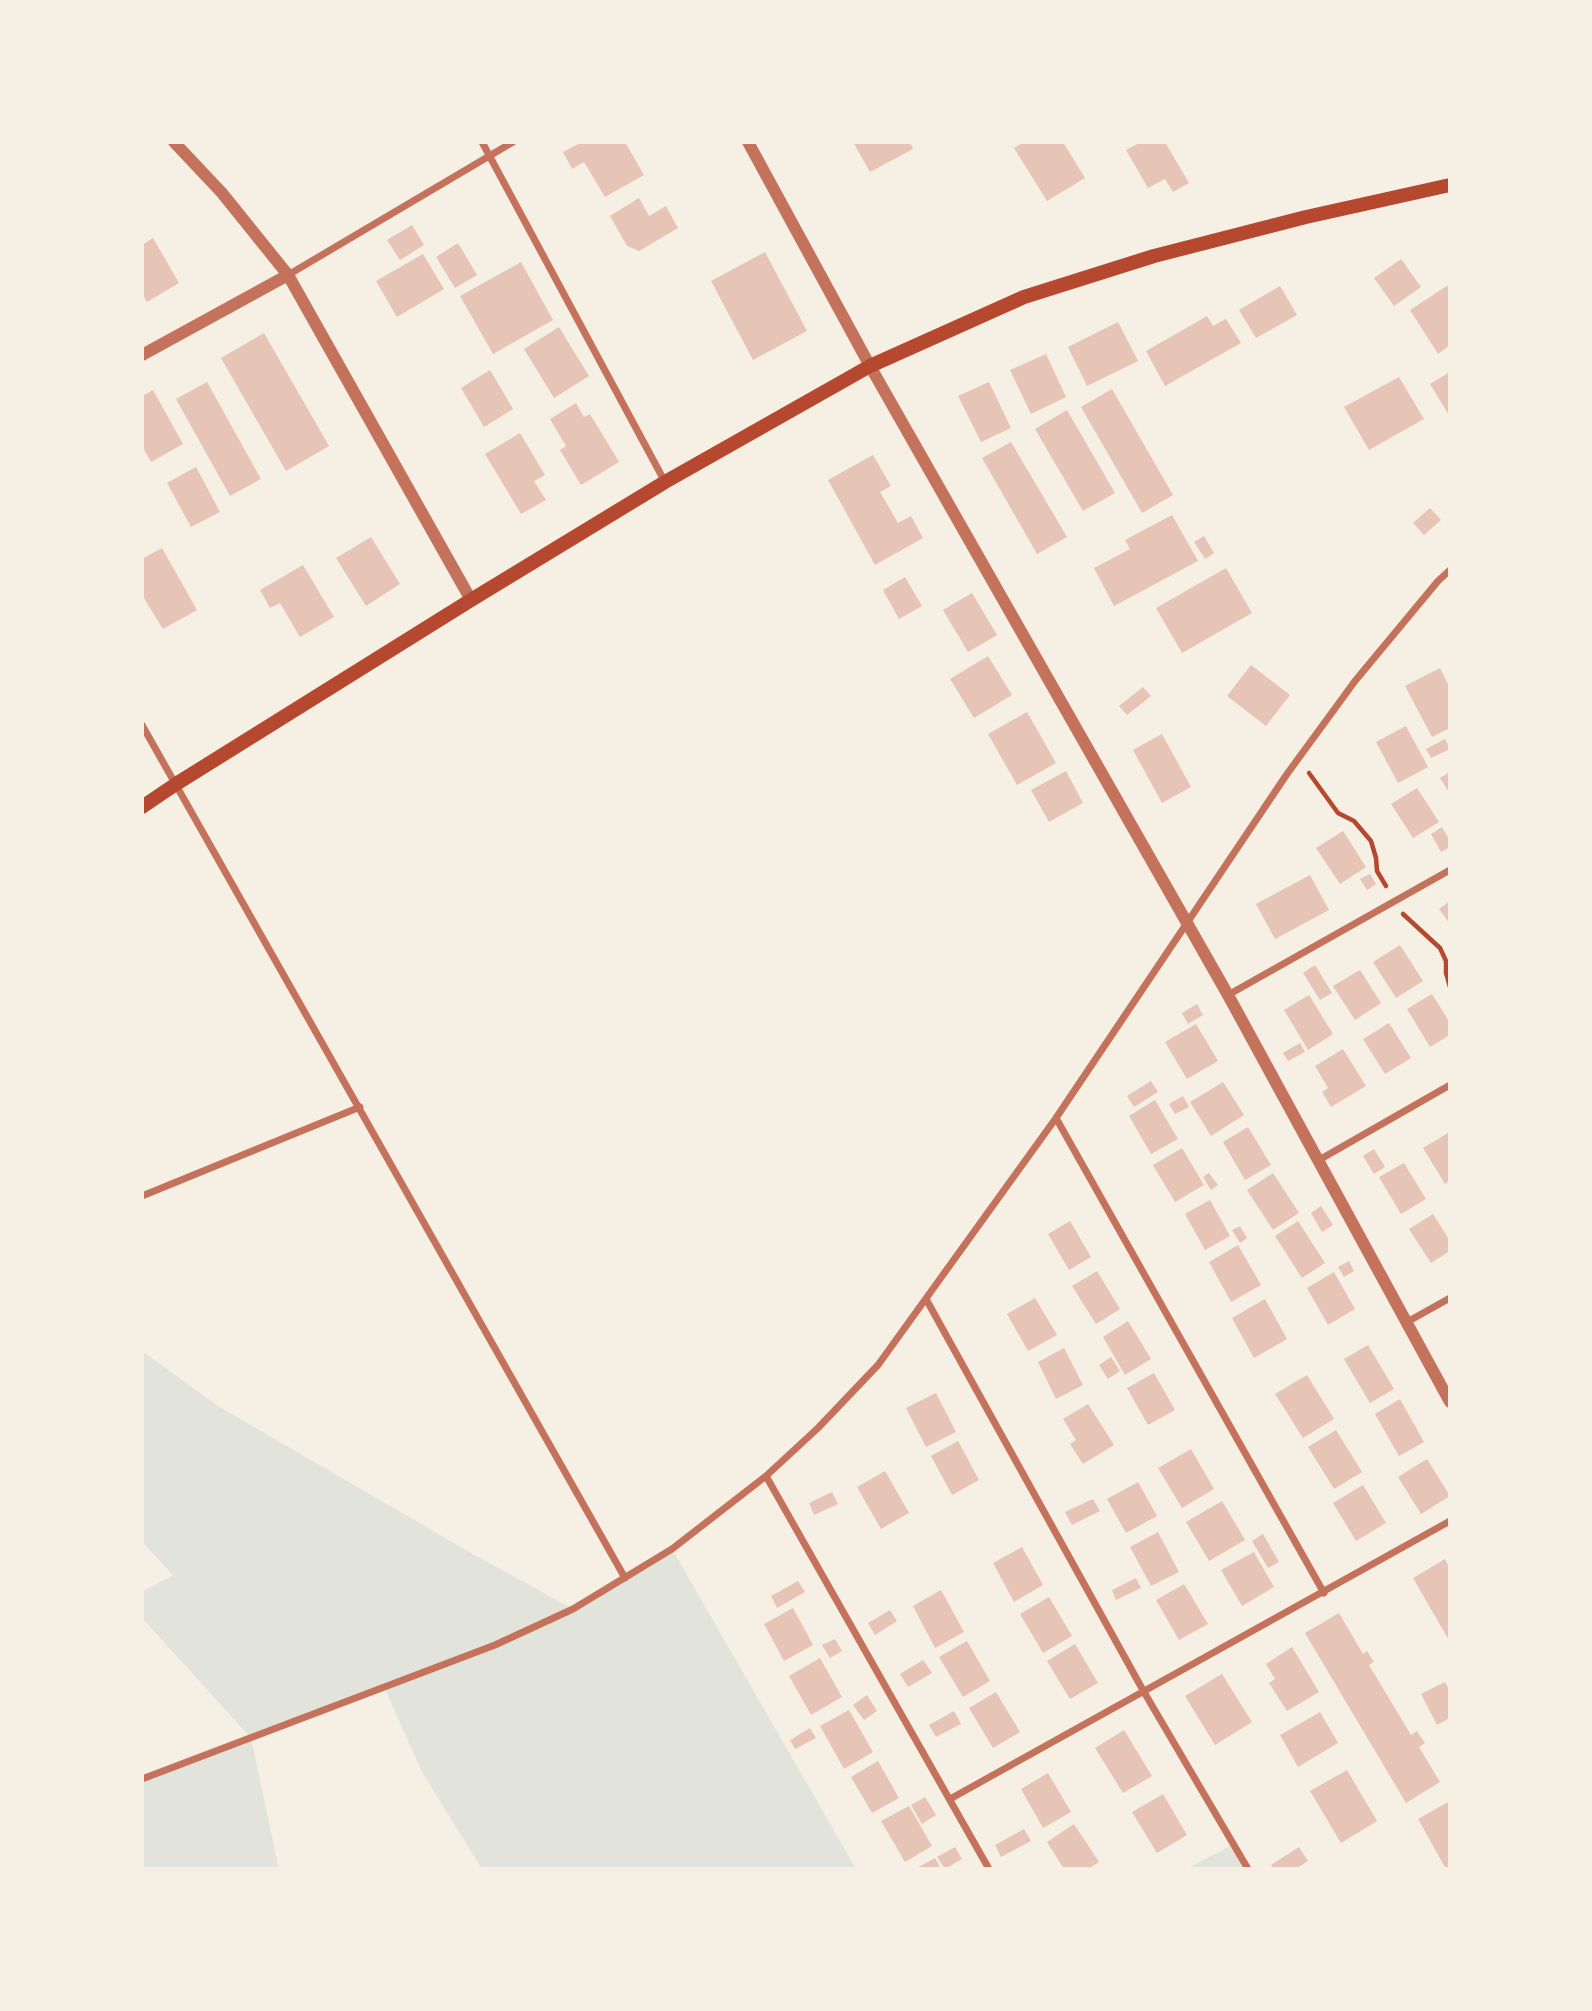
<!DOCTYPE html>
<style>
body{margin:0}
#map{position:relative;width:1592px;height:2011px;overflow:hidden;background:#f6efe4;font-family:"Exo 2",sans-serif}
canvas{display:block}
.frame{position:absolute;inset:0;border:144px solid #f6efe4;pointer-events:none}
</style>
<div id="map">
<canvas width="1592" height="2011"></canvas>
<div class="frame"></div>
</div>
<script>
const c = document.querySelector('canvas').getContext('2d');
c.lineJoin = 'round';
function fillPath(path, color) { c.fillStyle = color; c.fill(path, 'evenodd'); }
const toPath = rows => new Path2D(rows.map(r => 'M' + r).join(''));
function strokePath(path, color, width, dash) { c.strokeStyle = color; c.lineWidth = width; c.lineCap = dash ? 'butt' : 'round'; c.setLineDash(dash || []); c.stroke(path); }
const green = toPath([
 [142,1351,218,1406,471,1553,573,1609,672,1549,856,1869,482,1869,422,1772,384,1687,251,1738,279,1869,142,1869,142,1779,251,1738,142,1618,142,1592,173,1575,142,1542],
 [1234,1844,1248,1869,1186,1869]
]);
const building = toPath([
 [582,142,625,142,644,175,605,197,584,162,572,169,563,152],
 [853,142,910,142,913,149,870,172],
 [1024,142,1063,142,1085,178,1047,201,1014,148],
 [1141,142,1165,142,1189,183,1173,192,1165,179,1148,188,1126,150],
 [639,198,649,216,666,206,678,228,639,251,627,246,610,216],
 [412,225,424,245,400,260,387,240],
 [153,238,179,283,147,302,142,293,142,245],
 [458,243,477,275,455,288,436,257],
 [765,252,807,331,753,360,711,281],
 [423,254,444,289,397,317,376,281],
 [1401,259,1421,287,1394,306,1374,278],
 [521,262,553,320,493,354,460,296],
 [1450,284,1450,345,1438,354,1410,310],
 [1280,286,1297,315,1256,338,1239,310],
 [1207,316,1213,326,1226,319,1241,343,1165,386,1146,351],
 [1118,322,1138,361,1087,386,1068,347],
 [559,327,589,376,554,398,524,349],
 [264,333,329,446,286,471,221,358],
 [1046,354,1066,397,1031,414,1010,370],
 [490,370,513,409,484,427,461,388],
 [1450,372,1450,417,1430,384],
 [1399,377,1424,419,1369,450,1344,407],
 [207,382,261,479,230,496,176,399],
 [989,382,1011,428,981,442,958,396],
 [1112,389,1173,495,1142,513,1081,407],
 [153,390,183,444,151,462,142,446,142,396],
 [576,403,584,417,590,414,619,462,581,485,560,450,566,446,550,419],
 [1067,410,1115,493,1083,511,1035,429],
 [520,433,545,475,534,481,546,500,521,514,485,454],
 [1011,442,1067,537,1037,554,982,458],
 [873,455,891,486,880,492,898,523,911,516,923,538,875,565,828,480],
 [196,467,220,512,191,527,167,483],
 [1430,508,1441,520,1424,535,1413,523],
 [1172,515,1198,561,1114,606,1094,568,1130,549,1125,540],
 [1204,536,1214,553,1205,559,1194,542],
 [371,537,400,584,366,606,336,558],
 [162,548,197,610,163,629,142,595,142,559],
 [303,565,334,617,300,637,280,603,270,608,260,590],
 [1226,568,1252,613,1182,653,1156,608],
 [905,577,922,606,899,619,883,590],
 [972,593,997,635,968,652,943,610],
 [988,656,1012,695,974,718,950,679],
 [1251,665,1290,695,1266,726,1227,696],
 [1440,668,1450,688,1450,728,1432,737,1405,686],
 [1143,687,1151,696,1127,715,1119,706],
 [1027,712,1056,763,1017,785,988,734],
 [1406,726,1428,767,1398,783,1376,742],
 [1162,734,1191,787,1162,803,1133,750],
 [1445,739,1450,749,1431,758,1426,749],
 [1066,771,1083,803,1049,822,1031,790],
 [1450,772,1450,794,1440,778],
 [1417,788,1439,822,1413,838,1391,804],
 [1442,827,1450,841,1450,847,1441,852,1431,834],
 [1343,831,1366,867,1340,884,1316,848],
 [1370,874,1376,884,1367,890,1360,879],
 [1310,875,1329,910,1275,939,1256,904],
 [1450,901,1450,924,1439,909],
 [1400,945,1423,981,1396,998,1373,962],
 [1315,965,1332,993,1320,1000,1303,973],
 [1360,970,1381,1003,1355,1020,1333,986],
 [1432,994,1450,1023,1450,1035,1430,1047,1407,1009],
 [1309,995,1333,1034,1308,1050,1284,1010],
 [1197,1004,1203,1015,1188,1024,1182,1013],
 [1389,1023,1411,1058,1385,1074,1363,1039],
 [1196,1024,1218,1061,1187,1079,1165,1042],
 [1300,1043,1305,1052,1288,1061,1283,1053],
 [1343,1049,1366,1086,1331,1107,1322,1092,1328,1088,1315,1066],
 [1151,1081,1158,1092,1134,1107,1127,1096],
 [1223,1082,1244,1115,1211,1136,1190,1102],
 [1183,1096,1189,1107,1175,1114,1169,1104],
 [1155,1100,1178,1139,1151,1154,1129,1116],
 [1248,1127,1271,1165,1245,1180,1223,1142],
 [1448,1133,1450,1136,1450,1181,1445,1184,1423,1148],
 [1182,1148,1204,1185,1175,1202,1153,1165],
 [1374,1149,1385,1167,1374,1174,1363,1156],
 [1404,1163,1426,1199,1401,1214,1379,1177],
 [1209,1173,1218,1185,1211,1190,1203,1177],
 [1273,1173,1299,1213,1273,1230,1247,1190],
 [1210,1200,1230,1236,1205,1250,1185,1214],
 [1321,1206,1333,1225,1322,1232,1311,1213],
 [1433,1214,1450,1241,1450,1251,1431,1263,1409,1229],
 [1070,1221,1091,1257,1069,1270,1048,1234],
 [1298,1221,1325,1263,1302,1278,1275,1236],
 [1240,1226,1247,1238,1240,1243,1232,1230],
 [1238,1245,1261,1285,1231,1302,1209,1262],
 [1349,1261,1354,1271,1344,1277,1338,1267],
 [1097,1271,1120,1309,1096,1324,1072,1286],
 [1334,1272,1355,1309,1328,1325,1307,1288],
 [1035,1298,1057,1335,1028,1351,1007,1314],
 [1265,1299,1287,1339,1254,1358,1232,1318],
 [1128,1321,1151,1359,1125,1375,1103,1337],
 [1368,1345,1394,1389,1370,1403,1344,1359],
 [1064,1348,1083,1385,1056,1399,1038,1362],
 [1111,1357,1120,1371,1108,1379,1099,1365],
 [1154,1373,1175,1410,1148,1425,1127,1388],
 [1307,1375,1334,1419,1303,1438,1275,1394],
 [936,1393,956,1432,926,1447,906,1408],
 [1400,1399,1424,1442,1399,1456,1375,1414],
 [1088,1404,1114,1445,1083,1464,1070,1444,1076,1440,1063,1419],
 [1336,1430,1362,1472,1334,1489,1308,1447],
 [958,1441,979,1480,952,1495,931,1456],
 [1191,1449,1214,1489,1182,1508,1158,1468],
 [1427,1459,1450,1496,1421,1514,1398,1477],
 [885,1471,909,1513,881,1529,857,1487],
 [1138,1482,1157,1516,1126,1533,1107,1499],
 [1363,1485,1386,1523,1356,1541,1333,1503],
 [832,1492,838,1504,814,1515,809,1503],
 [1093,1499,1100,1511,1072,1525,1065,1512],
 [1222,1501,1245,1540,1209,1561,1186,1522],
 [1158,1532,1179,1572,1151,1586,1130,1547],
 [1263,1534,1279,1562,1268,1568,1252,1541],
 [1022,1547,1043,1585,1014,1602,993,1563],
 [1254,1552,1274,1587,1242,1606,1221,1570],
 [1445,1559,1450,1569,1450,1642,1413,1578],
 [1136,1578,1141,1588,1116,1600,1112,1590],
 [798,1581,805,1592,777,1608,771,1596],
 [1184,1584,1208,1624,1179,1640,1156,1600],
 [941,1590,964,1632,935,1648,913,1606],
 [1049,1597,1072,1636,1043,1653,1020,1614],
 [793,1608,813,1645,784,1661,764,1624],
 [890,1610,897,1621,875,1635,868,1623],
 [1339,1613,1363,1654,1367,1651,1374,1662,1369,1665,1411,1735,1417,1731,1425,1743,1419,1747,1440,1782,1406,1803,1305,1633],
 [835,1639,842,1651,830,1658,822,1645],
 [967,1641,990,1681,963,1697,939,1657],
 [1075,1644,1098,1683,1070,1699,1047,1661],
 [1292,1647,1319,1692,1287,1711,1269,1683,1275,1679,1266,1664],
 [820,1658,842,1697,811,1715,789,1676],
 [923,1660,932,1673,908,1687,900,1674],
 [1222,1674,1252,1722,1215,1745,1185,1696],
 [1445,1682,1450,1691,1450,1718,1437,1725,1421,1694],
 [996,1692,1020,1732,993,1748,969,1708],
 [867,1695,877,1711,864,1720,853,1705],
 [849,1710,873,1752,844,1769,820,1726],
 [954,1711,961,1724,936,1737,929,1725],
 [1320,1712,1338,1743,1298,1767,1280,1735],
 [810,1728,816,1738,795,1749,790,1740],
 [1124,1730,1152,1776,1123,1793,1095,1748],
 [878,1761,899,1798,872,1813,851,1777],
 [1347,1770,1377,1821,1341,1843,1310,1791],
 [1048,1773,1071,1812,1043,1828,1021,1789],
 [1163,1794,1187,1835,1157,1853,1132,1812],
 [925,1797,936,1815,922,1824,911,1805],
 [1450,1801,1450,1869,1446,1869,1418,1819],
 [909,1806,932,1846,905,1862,881,1821],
 [1074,1824,1099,1862,1088,1869,1064,1869,1047,1842],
 [1024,1829,1031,1841,1001,1857,995,1845],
 [955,1847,962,1859,945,1869,937,1857],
 [1299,1847,1308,1861,1296,1869,1274,1869,1271,1865],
 [935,1858,941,1869,915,1869]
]);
const path = toPath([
 [1309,773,1338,813,1354,821,1371,841,1376,858,1377,871,1386,886],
 [1403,914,1440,948,1446,961,1446,973,1450,987]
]);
const minor = toPath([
 [482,142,665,482],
 [288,275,513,142],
 [142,725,625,1578],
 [1228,995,1450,870],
 [1056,1118,1324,1593],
 [1319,1160,1450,1085],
 [142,1196,360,1107],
 [926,1299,1144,1692,1248,1869],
 [1407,1322,1450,1298],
 [766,1476,989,1869],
 [142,1779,495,1645,573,1609,672,1549,766,1476,818,1428,878,1365,1056,1118,1287,774,1355,681,1438,581,1450,570],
 [950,1799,1450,1521]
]);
const tertiary = toPath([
 [174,142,222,193,288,275,471,600],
 [748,142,870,366,1228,995,1450,1402],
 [142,355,288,275]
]);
const secondary = toPath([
 [142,807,176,784,471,600,665,482,870,366,1024,297,1154,256,1306,217,1450,185]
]);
fillPath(green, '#e2e4dc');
fillPath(building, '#e6c5b7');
strokePath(path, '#b5482f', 4.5);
strokePath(minor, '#c5725c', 7);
strokePath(tertiary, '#c5725c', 12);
strokePath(secondary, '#b5482f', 14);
</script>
